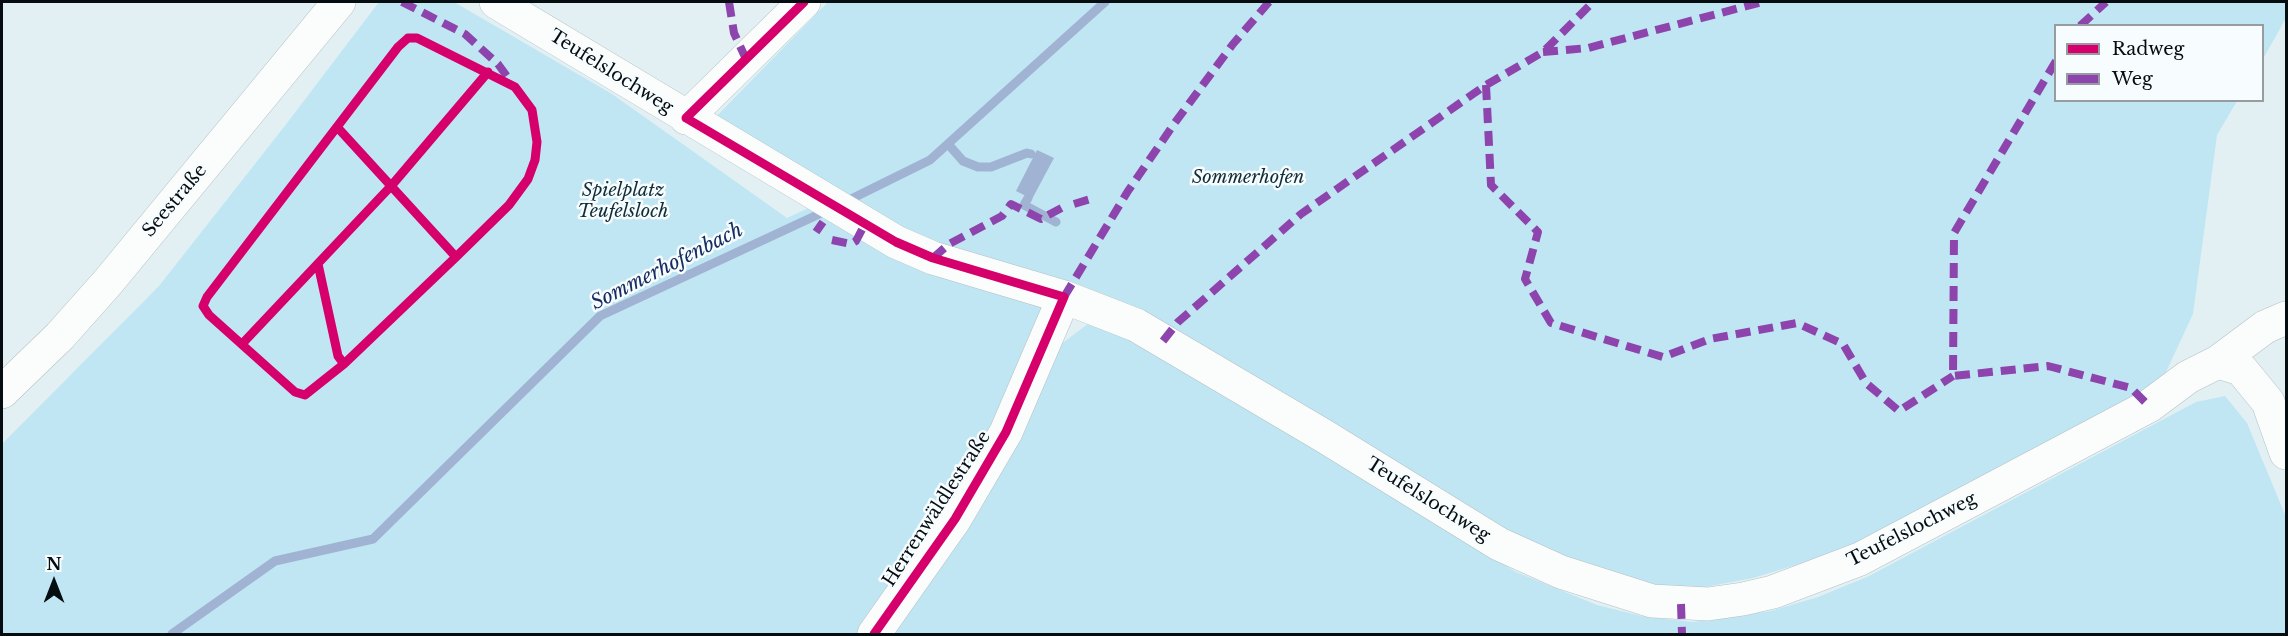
<!DOCTYPE html>
<meta charset="utf-8">
<style>
body{margin:0}
#map{position:relative;width:2288px;height:636px;overflow:hidden;background:#e2f0f4;font-family:"Libre Baskerville",serif}
canvas{display:block}
.frame{position:absolute;inset:0;border:3px solid #050d10;pointer-events:none}
.legend{position:absolute;left:2054px;top:24px;width:210px;height:78px;box-sizing:border-box;background:#f7fcfe;border:2px solid #969c9f;margin:0;padding:8px 10px;list-style:none;font-size:18px;color:#050d10}
.legend li{display:flex;align-items:center;gap:12px;height:30px}
.legend b{width:30px;border:2px solid #969c9f}
.north{position:absolute;left:24px;top:552px;width:60px;height:60px;-webkit-text-stroke:4px #f7fcfe;paint-order:stroke;rotate:0deg;font-size:16px;font-weight:700;line-height:24px;text-align:center;color:#050d10}
.north::after{content:'';display:block;margin:auto;width:21px;height:27px;background:#050d10;clip-path:polygon(50% 0,100% 100%,50% 72%,0 100%)}
</style>
<div id="map">
<canvas width="2288" height="636"></canvas>
<div class="frame"></div>
<ul class="legend">
<li><b style="height:8px;background:#d6006c"></b>Radweg</li>
<li><b style="height:8px;background:#8e44ad"></b>Weg</li>
</ul>
<div class="north">N</div>
</div>
<script>
const c = document.querySelector('canvas').getContext('2d');
c.lineJoin = 'round';
function fillPath(path, color) { c.fillStyle = color; c.fill(path, 'evenodd'); }
const toPath = rows => new Path2D(rows.map(r => 'M' + r).join(''));
function strokePath(path, color, width, dash) { c.strokeStyle = color; c.lineWidth = width; c.lineCap = dash ? 'butt' : 'round'; c.setLineDash(dash || []); c.stroke(path); }
function drawText(font, color, halo, rows, align = 'center') {
  c.font = font + ' "Libre Baskerville",serif'; c.lineWidth = 5; c.setLineDash([]); c.textBaseline = 'middle'; c.strokeStyle = halo; c.fillStyle = color; for (const [text, x, y, turn = 0] of rows) {
    c.save(); c.translate(x, y); c.rotate((+turn || 0) * Math.PI / 180); c.textAlign = isNaN(turn) ? turn : align; if (halo) c.strokeText(text, 0, 0); c.fillText(text, 0, 0); c.restore();
  }
}
const green = toPath([
 [379,2,454,2,612,94,787,218,832,197,710,123,828,2,2286,2,2286,18,2263,59,2262,26,2056,26,2056,100,2237,101,2217,135,2193,314,2159,387,1885,532,1825,556,1753,578,1689,590,1651,586,1521,541,1057,281,989,447,864,634,2,634,2,444,159,286,284,127],
 [1089,323,1124,332,1516,572,1597,605,1641,616,1693,622,1771,611,1818,597,1869,576,2196,402,2225,396,2247,423,2286,517,2286,634,895,634,987,496,1060,345]
]);
const water = toPath([
 [1037,150,1054,158,1032,199,1016,191]
]);
const stream = toPath([
 [948,144,963,161,978,167,991,167,1027,153,1031,154],
 [1028,198,1024,205,1056,222],
 [845,202,930,160,1105,2],
 [172,634,275,561,373,539,600,316,830,209]
]);
const minor = toPath([
 [496,2,896,242,933,258,1064,297,1136,325,1324,436,1499,544,1561,572,1652,601,1708,604,1743,599,1773,592,1860,559,2149,406,2188,377,2218,362,2241,369,2268,402,2286,453],
 [686,118,804,2],
 [2218,362,2265,327,2286,318],
 [2,392,60,336,108,282,339,2],
 [874,634,955,519,1006,432,1064,297]
]);
const quiet = toPath([
 [402,2,465,34,498,64,511,82],
 [729,2,734,33,746,59],
 [2080,26,2106,2],
 [1543,52,1588,48,1762,2],
 [2056,61,1954,233,1953,376,2048,366,2131,388,2149,406],
 [1486,85,1491,185,1538,232,1525,279,1551,323,1663,357,1710,339,1797,323,1843,344,1866,383,1899,411,1953,376],
 [1074,204,1094,198],
 [816,232,823,222],
 [832,240,851,244,856,241,866,222],
 [933,258,949,244,1002,216,1011,204,1041,219,1067,205],
 [1064,297,1128,191,1174,124,1233,44,1269,2],
 [1163,341,1178,322,1301,214,1486,85,1543,52,1593,2],
 [1681,604,1682,634]
]);
const cycleway = toPath([
 [804,2,686,118,896,242,933,258,1064,297,1006,432,955,519,874,634],
 [408,38,417,38,515,87,532,110,537,142,535,160,528,179,509,205,456,257,344,364,305,395,295,392,209,315,203,306,207,297,398,47,408,38],
 [338,128,456,257],
 [318,264,338,356,344,364],
 [242,344,392,185,488,72]
]);
const streetNames = [
 ["Teufelslochweg",611,72,32],
 ["Seestraße",175,201,-50],
 ["Teufelslochweg",1428,500,32],
 ["Herrenwäldlestraße",937,509,-57],
 ["Teufelslochweg",1912,530,-27]
];
const parkNames = [
 ["Sommerhofen",1248,178],
 ["Spielplatz",623,191],
 ["Teufelsloch",623,212]
];
const waterNames = [
 ["Sommerhofenbach",667,267,-27]
];
fillPath(green, '#bfe6f2');
fillPath(water, '#a1b3d2');
strokePath(stream, '#a1b3d2', 9);
strokePath(minor, '#b5c0c4', 34);
strokePath(minor, '#fbfdfd', 33);
strokePath(quiet, '#8e44ad', 8, [15, 8]);
strokePath(cycleway, '#d6006c', 9);
drawText('18px', '#050d10', '#f7fcfe', streetNames);
drawText('italic 18px', '#102d37', '#f7fcfe', parkNames);
drawText('italic 20px', '#172c60', '#f7fcfe', waterNames);
</script>
